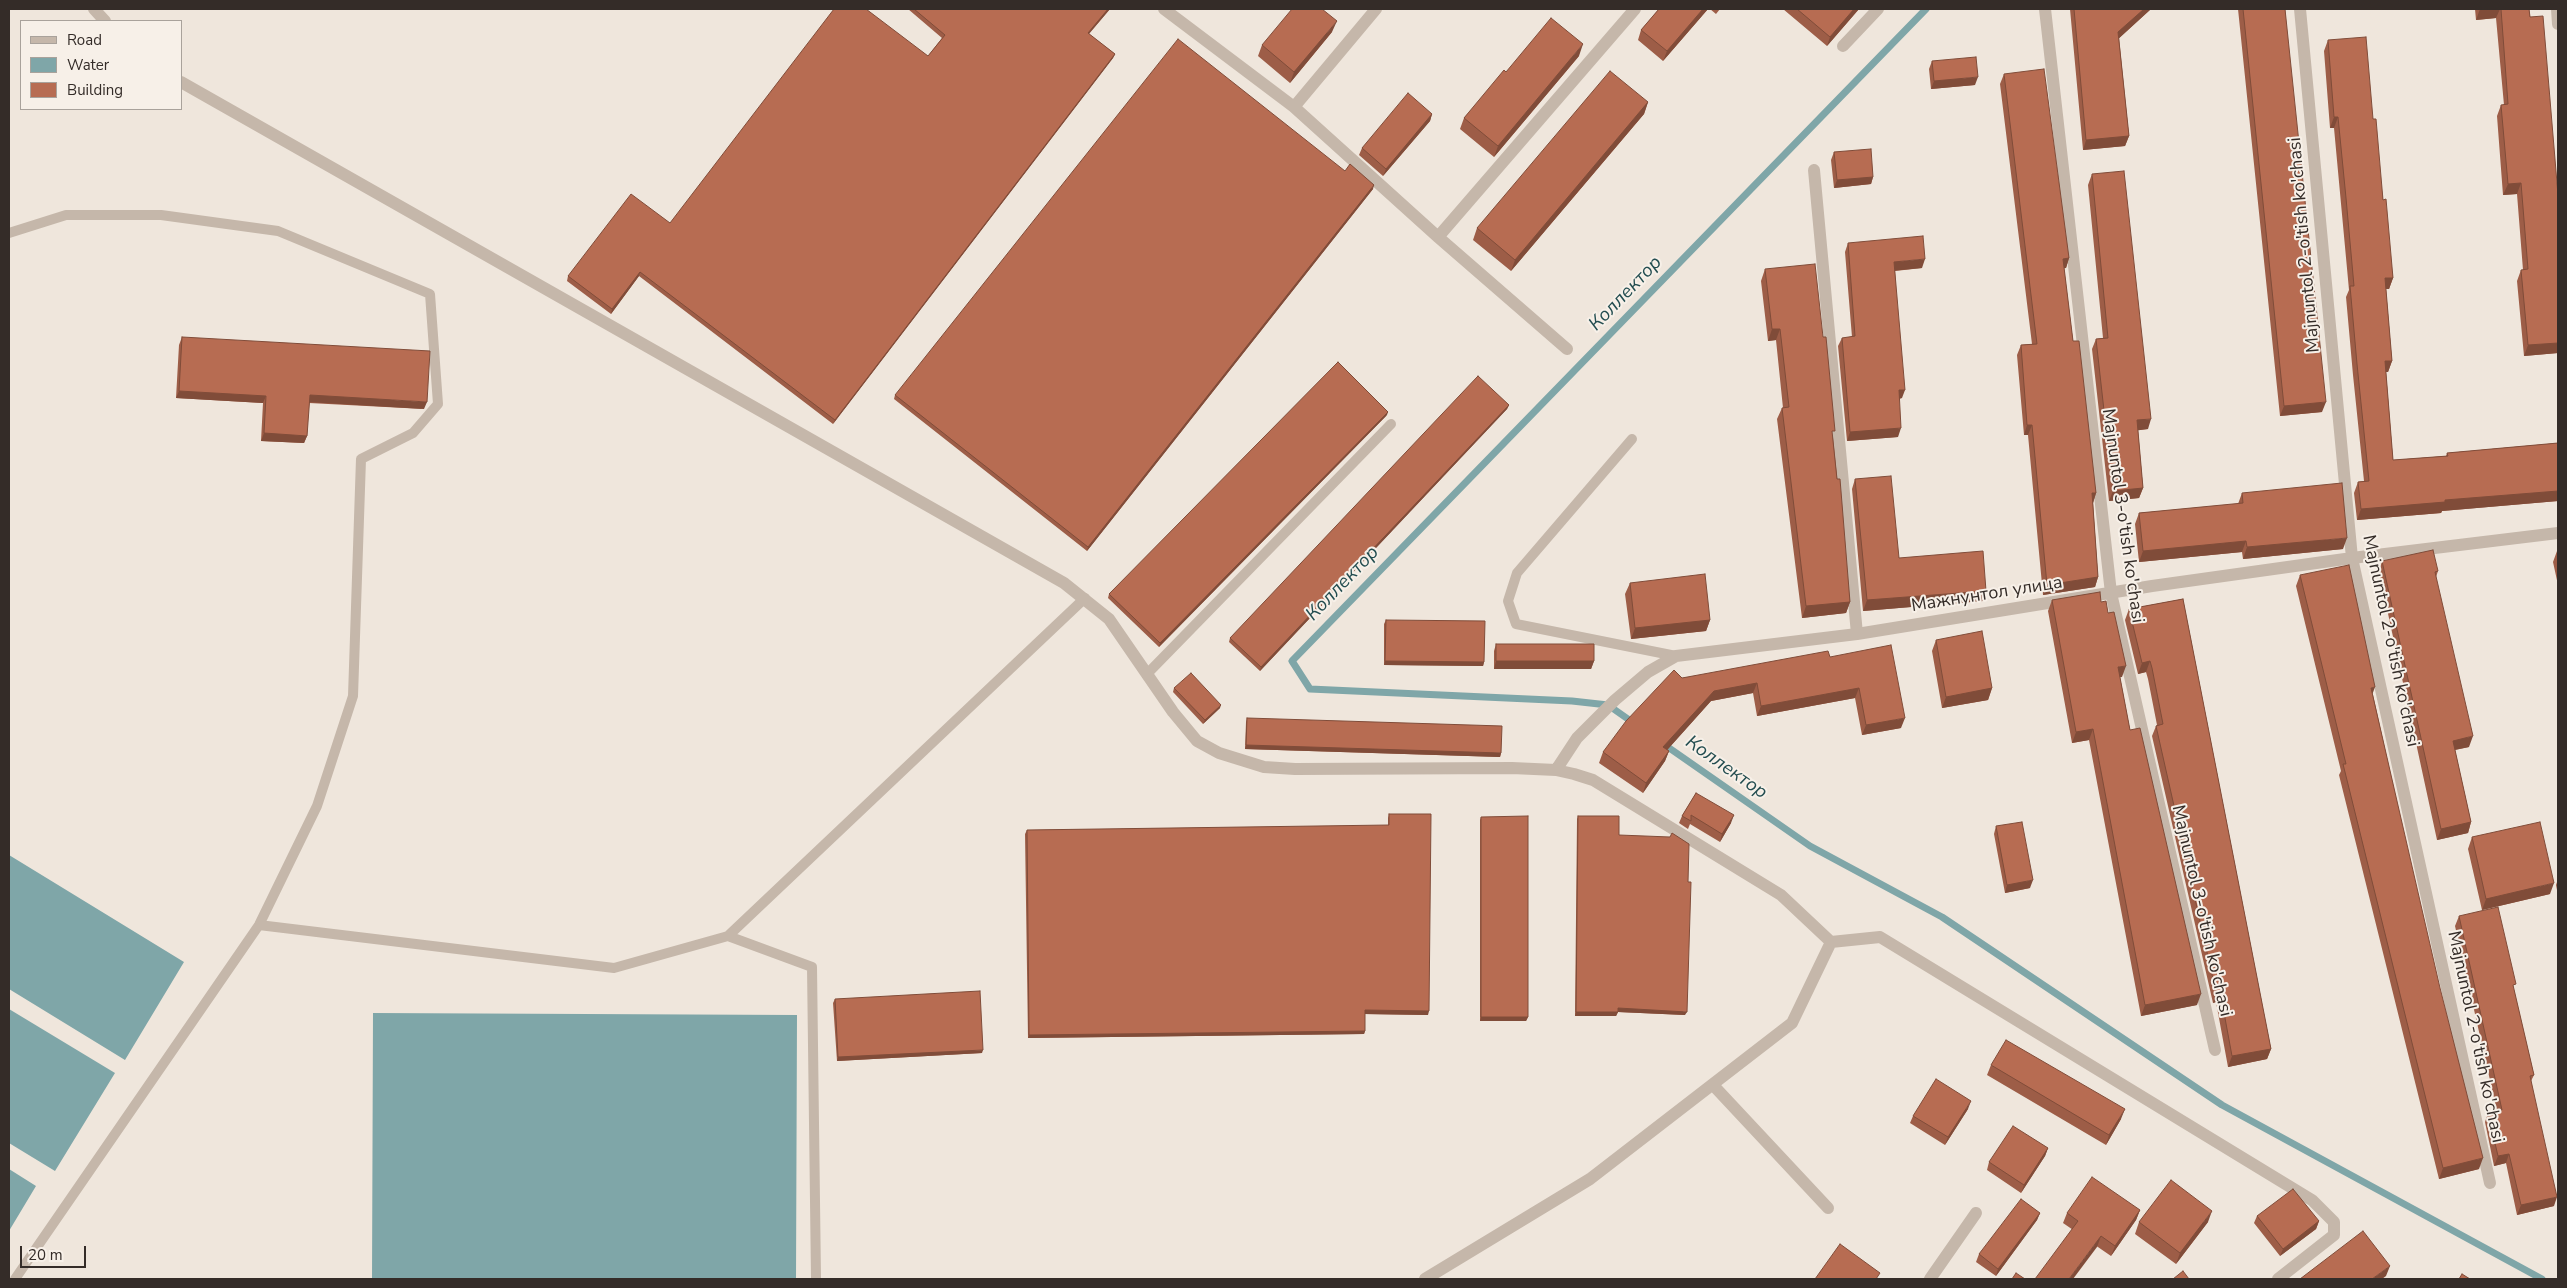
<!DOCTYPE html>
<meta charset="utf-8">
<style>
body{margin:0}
#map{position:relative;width:2567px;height:1288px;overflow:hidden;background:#efe6dc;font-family:"Nunito Sans",sans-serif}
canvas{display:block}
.frame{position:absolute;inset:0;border:10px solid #342c28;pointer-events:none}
.legend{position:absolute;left:20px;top:20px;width:162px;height:90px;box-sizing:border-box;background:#f7f0e8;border:1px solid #a9a29b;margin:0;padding:6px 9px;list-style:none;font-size:15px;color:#342c28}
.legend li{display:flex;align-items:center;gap:10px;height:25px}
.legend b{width:25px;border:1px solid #a9a29b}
.scale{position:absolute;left:20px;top:1246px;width:66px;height:22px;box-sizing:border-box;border:2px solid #342c28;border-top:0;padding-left:6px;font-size:15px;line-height:18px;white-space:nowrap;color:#342c28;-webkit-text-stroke:4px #f7f0e8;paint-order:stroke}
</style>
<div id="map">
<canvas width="2567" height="1288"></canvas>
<div class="frame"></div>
<ul class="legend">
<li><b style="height:6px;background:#c5b7aa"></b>Road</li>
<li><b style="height:14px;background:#7fa6a8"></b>Water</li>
<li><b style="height:14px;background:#b76c52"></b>Building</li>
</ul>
<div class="scale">20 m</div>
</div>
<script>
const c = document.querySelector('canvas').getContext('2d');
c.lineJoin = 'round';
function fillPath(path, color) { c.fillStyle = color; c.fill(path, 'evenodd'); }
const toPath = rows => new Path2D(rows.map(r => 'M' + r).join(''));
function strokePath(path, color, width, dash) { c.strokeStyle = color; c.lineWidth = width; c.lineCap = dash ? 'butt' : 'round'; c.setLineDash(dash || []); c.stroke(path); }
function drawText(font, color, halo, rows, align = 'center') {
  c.font = font + ' "Nunito Sans",sans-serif'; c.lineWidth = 4; c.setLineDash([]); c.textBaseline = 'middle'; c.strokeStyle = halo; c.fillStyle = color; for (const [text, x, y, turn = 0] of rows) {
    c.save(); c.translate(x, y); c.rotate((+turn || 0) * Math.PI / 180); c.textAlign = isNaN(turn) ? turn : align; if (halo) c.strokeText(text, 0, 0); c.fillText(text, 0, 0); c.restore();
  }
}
const water = toPath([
 [9,855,184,962,125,1060,9,989],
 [9,1009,115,1073,55,1171,9,1143],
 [373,1013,797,1015,796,1279,372,1279],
 [9,1169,36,1186,9,1231]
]);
const stream = toPath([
 [1635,724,1608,705,1572,701,1310,689,1292,661,1926,9],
 [1662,743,1810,846,1942,917,2222,1105,2542,1279]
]);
const service = toPath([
 [9,233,66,215,161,215,278,231,430,294,438,404,413,433,361,459,353,696,317,806,259,925,15,1279],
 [1632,439,1517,573,1508,601,1516,624,1676,656],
 [1147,674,1391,424],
 [259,925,614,968,728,936,812,967,816,1279],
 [728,936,1085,598]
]);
const minor = toPath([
 [94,9,105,21],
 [1164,9,1294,107,1438,237,1567,349],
 [2045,9,2111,593,2215,1050],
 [2300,9,2352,558,2490,1183],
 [2557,9,2558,24],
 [1843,46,1878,9],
 [181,82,1064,583,1109,619,1173,712,1197,741,1219,753,1264,767,1295,769,1512,768,1556,770,1574,774,1593,780,1781,895,1831,942,1880,937,2312,1200,2334,1222,2334,1235,2278,1279],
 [1294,107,1376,9],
 [1814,170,1857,634],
 [1438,237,1635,9],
 [1556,770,1577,738,1615,700,1648,672,1676,656,1857,634,2152,586,2352,558,2558,533],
 [1713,1085,1828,1208],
 [1425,1279,1590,1179,1792,1023,1831,942],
 [1930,1279,1976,1213]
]);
const wall = toPath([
 [908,9,1110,9,1089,34,1115,54,1113,58,833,424,639,276,611,314,567,281,568,276,670,223,928,56,942,38],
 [1659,9,1708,9,1663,61,1638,40,1641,30],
 [1710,9,1720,9,1716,14],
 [1783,9,1859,9,1827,46],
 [2070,9,2151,9,2119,38,2129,136,2125,146,2083,150],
 [2238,9,2285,9,2322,412,2280,416],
 [2475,9,2529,9,2558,195,2558,353,2524,356,2517,281,2521,270,2523,270,2517,194,2503,195,2497,116,2501,105,2504,105,2496,18,2476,20],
 [1332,32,1290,83,1258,56,1262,45],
 [2328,40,2373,119,2393,278,2389,289,2386,289,2392,361,2388,372,2386,372,2393,460,2446,456,2447,453,2558,443,2558,501,2442,511,2441,513,2357,520,2354,493,2358,482,2364,481,2353,375,2346,297,2349,290,2334,128,2330,128,2324,51],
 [1579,56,1494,157,1460,129,1464,118,1506,72],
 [1932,61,1975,85,1931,89,1929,69],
 [2004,74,2069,258,2066,268,2064,268,2073,341,2096,493,2093,503,2098,577,2095,587,2043,595,2028,435,2024,435,2017,355,2021,345,2032,344,2000,84],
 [1648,102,1644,114,1511,271,1473,240,1477,228],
 [1432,114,1430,121,1383,176,1359,155,1362,148],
 [1834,152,1873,177,1871,184,1834,188,1831,160],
 [1345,171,1373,189,1087,551,894,399,895,395],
 [2092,174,2148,429,2138,430,2143,488,2139,498,2109,501,2092,349,2096,339,2103,338,2088,185],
 [1848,243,1922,268,1895,271,1902,398,1899,399,1898,437,1847,441,1838,346,1842,338,1852,337,1845,252],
 [1765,269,1833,438,1850,602,1846,613,1802,618,1777,419,1782,408,1783,408,1776,340,1768,341,1761,281],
 [182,337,424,409,309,403,307,436,304,443,261,441,263,403,176,398,179,345],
 [1509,405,1507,409,1260,671,1229,642,1230,638],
 [1387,415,1159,647,1108,598,1109,594],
 [1855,479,1899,558,1986,591,1983,601,1863,611,1852,489],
 [2242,493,2343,549,2243,559,2242,552,2139,562,2135,524,2139,513,2238,504],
 [2557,551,2558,551,2558,585,2553,562],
 [2382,561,2438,571,2436,577,2469,747,2455,750,2471,822,2468,833,2437,840,2379,572],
 [2300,575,2373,695,2479,1169,2439,1179,2339,775,2341,771,2296,586],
 [1630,583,1710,620,1706,631,1631,639,1625,594],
 [2183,599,2271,1049,2267,1059,2228,1067,2216,1002,2213,1003,2152,736,2156,726,2157,725,2148,679,2146,672,2138,674,2125,620,2129,609],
 [2052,600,2101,602,2122,677,2120,677,2130,730,2197,1005,2141,1016,2089,740,2072,743,2048,611],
 [1386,620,1484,662,1483,666,1384,665,1384,624],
 [1936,640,1992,688,1988,700,1942,708,1932,651],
 [1496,644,1594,661,1591,669,1494,669,1494,651],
 [1830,657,1901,728,1862,735,1855,698,1757,716,1753,693,1711,701,1667,750,1669,751,1665,761,1643,793,1599,763,1603,752,1682,678],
 [1174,688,1220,708,1203,724,1173,692],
 [1247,718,1501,753,1500,757,1245,749,1246,722],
 [1696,793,1731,823,1720,842,1690,824,1688,829,1679,823,1682,816],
 [1389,814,1428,1015,1365,1014,1365,1031,1364,1034,1028,1038,1025,834,1027,830,1388,826,1388,818],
 [1578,816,1685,1015,1618,1012,1616,1016,1575,1016,1577,819],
 [1481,817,1528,1017,1526,1021,1480,1021,1480,820],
 [1996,826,2030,888,2005,893,1994,834],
 [2472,837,2550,894,2482,910,2468,849],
 [2558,879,2558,895,2556,885],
 [2459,916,2514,990,2534,1075,2531,1081,2554,1206,2517,1215,2506,1163,2494,1166,2485,1122,2488,1113,2497,1111,2455,926],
 [835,999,982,1053,837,1061,833,1003],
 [1991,1065,2121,1119,2106,1145,1987,1075],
 [1968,1109,1945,1145,1910,1123,1913,1116],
 [2048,1148,2045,1156,2021,1193,1987,1170,1989,1162],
 [2140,1210,2136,1220,2111,1256,2063,1223,2067,1213],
 [2040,1213,2037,1220,1996,1276,1976,1262,1979,1254],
 [2257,1216,2319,1221,2316,1229,2280,1256,2254,1223],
 [2139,1222,2208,1222,2176,1264,2135,1234]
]);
const shadedWall = toPath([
 [1108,9,1110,9,1086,37,1088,33],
 [1703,9,1708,9,1663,61,1667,51],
 [1854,9,1859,9,1827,46,1830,37],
 [2144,9,2151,9,2115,42,2118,32],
 [2480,9,2500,9,2496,18,2476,20],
 [1337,21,1332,32,1290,83,1294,72],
 [1583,44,1579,56,1494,157,1498,146],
 [1115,54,1113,58,833,424,835,420],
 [1978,77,1975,85,1931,89,1934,81],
 [1648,102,1644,114,1511,271,1515,260],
 [1432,114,1430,121,1383,176,1386,169],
 [2334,117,2338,117,2334,128,2330,128],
 [2129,136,2125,146,2083,150,2086,140],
 [1873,177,1871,184,1834,188,1837,180],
 [2521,183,2517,194,2503,195,2508,184],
 [1374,185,1373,189,1087,551,1088,547],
 [2069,258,2066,268,2059,269,2063,259],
 [1925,259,1922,268,1891,271,1894,262],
 [640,272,639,276,611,314,612,309],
 [2385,278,2393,278,2389,289,2381,289],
 [1772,329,1780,329,1776,340,1768,341],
 [2558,343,2558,353,2524,356,2528,345],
 [2385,361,2392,361,2388,372,2381,372],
 [1899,390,1905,390,1902,398,1895,399],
 [179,391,266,396,263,403,176,398],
 [310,395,427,402,424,409,307,402],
 [2326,402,2322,412,2280,416,2284,406],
 [1509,405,1507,409,1260,671,1261,667],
 [1388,412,1387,415,1159,647,1160,643],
 [2151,419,2148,429,2133,431,2137,420],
 [2027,425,2032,425,2028,435,2024,435],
 [1901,428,1898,437,1847,441,1850,432],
 [264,433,307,436,304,443,261,441],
 [2143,488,2139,498,2109,501,2113,491],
 [2558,491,2558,501,2442,511,2441,513,2357,520,2361,509,2445,500],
 [2092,493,2096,493,2093,503],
 [2347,538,2343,549,2243,559,2247,547],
 [2246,541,2242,552,2139,562,2143,551],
 [2098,577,2095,587,2043,595,2047,585],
 [1986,591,1983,601,1863,611,1867,600],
 [1850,602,1846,613,1802,618,1806,606],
 [1710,620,1706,631,1631,639,1635,628],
 [1385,661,1484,662,1483,666,1384,665],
 [1496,661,1594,661,1591,669,1494,669],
 [2150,661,2146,672,2138,674,2142,663],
 [2126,666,2122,677,2114,678,2118,667],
 [1757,683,1753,693,1711,701,1660,758,1663,747,1714,691],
 [2375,687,2371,698,2371,688],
 [1859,688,1855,698,1757,716,1761,706],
 [1992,688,1988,700,1942,708,1946,697],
 [1221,705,1220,708,1203,724,1205,720],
 [1905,718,1901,728,1862,735,1866,725],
 [2093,729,2089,740,2072,743,2076,732],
 [2473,736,2469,747,2449,751,2453,741],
 [1246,745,1501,753,1500,757,1245,749],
 [1669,751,1665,761,1643,793,1646,783],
 [1734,815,1731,823,1720,842,1722,834],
 [2471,822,2468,833,2437,840,2441,829],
 [2033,880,2030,888,2005,893,2007,885],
 [2554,883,2550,894,2482,910,2486,899],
 [2220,991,2216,1002,2213,1003,2216,992],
 [2201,994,2197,1005,2141,1016,2145,1005],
 [1618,1008,1687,1012,1685,1015,1618,1012,1616,1016,1575,1016,1576,1012],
 [1365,1010,1429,1011,1428,1015,1363,1014],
 [1481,1017,1528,1017,1526,1021,1480,1021],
 [1365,1031,1364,1034,1028,1038,1029,1035],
 [2271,1049,2267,1059,2228,1067,2232,1056],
 [983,1050,982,1053,837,1061,838,1057],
 [1971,1101,1968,1109,1945,1145,1948,1137],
 [2125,1109,2121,1119,2106,1145,2109,1135],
 [2048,1148,2045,1156,2021,1193,2024,1185],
 [2509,1154,2506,1163,2494,1166,2498,1156],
 [2483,1158,2479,1169,2439,1179,2443,1168],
 [2557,1197,2554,1206,2517,1215,2521,1205],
 [2140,1210,2136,1220,2111,1256,2115,1246],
 [2212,1211,2208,1222,2176,1264,2180,1253],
 [2040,1213,2037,1220,1996,1276,1998,1269],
 [2319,1221,2316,1229,2280,1256,2283,1249],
 [2101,1236,2097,1247,2073,1279,2069,1279],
 [2390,1266,2386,1276,2382,1279,2372,1279]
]);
const building = toPath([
 [834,9,866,9,928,56,945,35,914,9,1108,9,1088,33,1115,54,835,420,640,272,612,309,568,276,631,194,670,223,834,9],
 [1292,9,1322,9,1337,21,1294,72,1262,45,1292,9],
 [1659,9,1703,9,1667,51,1641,30,1659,9],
 [1797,9,1854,9,1830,37,1797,9],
 [2074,9,2144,9,2118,32,2129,136,2086,140,2074,9],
 [2243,9,2285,9,2326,402,2284,406,2243,9],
 [2501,9,2529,9,2530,17,2543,16,2558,195,2558,343,2528,345,2521,270,2528,269,2521,183,2508,184,2501,105,2508,104,2501,9],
 [1551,18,1583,44,1498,146,1464,118,1504,70,1506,72,1551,18],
 [2366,37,2373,119,2376,119,2383,200,2386,199,2393,278,2385,278,2392,361,2385,361,2393,460,2448,456,2447,453,2558,443,2558,491,2445,500,2445,502,2361,509,2358,482,2369,481,2357,364,2350,286,2354,286,2346,198,2338,117,2334,117,2328,40,2366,37],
 [1178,39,1345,171,1350,164,1374,185,1088,547,895,395,1178,39],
 [1976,57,1978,77,1934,81,1932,61,1976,57],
 [2044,69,2069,258,2063,259,2073,341,2079,341,2096,493,2092,493,2098,577,2047,585,2032,425,2027,425,2021,345,2037,344,2004,74,2044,69],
 [1610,71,1648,102,1515,260,1477,228,1610,71],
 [1408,93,1432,114,1386,169,1362,148,1408,93],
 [1871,149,1873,177,1837,180,1834,152,1871,149],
 [2124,171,2151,419,2137,420,2143,488,2113,491,2096,339,2108,338,2092,174,2124,171],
 [1923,236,1925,259,1894,262,1905,390,1899,390,1901,428,1850,432,1842,338,1855,336,1848,243,1923,236],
 [1815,264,1823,337,1826,337,1835,431,1832,431,1837,479,1840,479,1850,602,1806,606,1782,408,1789,407,1780,329,1772,329,1765,269,1815,264],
 [182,337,430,351,427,402,310,395,307,436,264,433,266,396,179,391,182,337],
 [1338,362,1388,412,1160,643,1109,594,1338,362],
 [1478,376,1509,405,1261,667,1230,638,1478,376],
 [1891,476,1899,558,1983,551,1986,591,1867,600,1855,479,1891,476],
 [2342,483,2347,538,2247,547,2246,541,2143,551,2139,513,2243,503,2242,493,2342,483],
 [2433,550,2438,571,2435,572,2473,736,2453,741,2471,822,2441,829,2382,561,2433,550],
 [2349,565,2375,687,2371,688,2440,988,2483,1158,2443,1168,2343,764,2346,764,2300,575,2349,565],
 [1705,574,1710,620,1635,628,1630,583,1705,574],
 [2100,592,2101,602,2106,601,2108,613,2114,612,2126,666,2118,667,2130,730,2140,728,2201,994,2145,1005,2093,729,2076,732,2052,600,2100,592],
 [2183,599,2271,1049,2232,1056,2220,991,2216,992,2156,726,2163,724,2152,668,2150,661,2142,663,2129,609,2183,599],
 [1386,620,1485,621,1484,662,1385,661,1386,620],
 [1982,631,1992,688,1946,697,1936,640,1982,631],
 [1496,644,1594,644,1594,661,1496,661,1496,644],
 [1891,645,1905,718,1866,725,1859,688,1761,706,1757,683,1714,691,1663,747,1669,751,1646,783,1603,752,1626,721,1674,670,1682,678,1828,651,1830,657,1891,645],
 [1191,673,1221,705,1205,720,1174,688,1191,673],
 [1247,718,1502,726,1501,753,1246,745,1247,718],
 [1696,793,1734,815,1722,834,1691,815,1691,821,1682,816,1696,793],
 [1389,814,1431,814,1429,1011,1365,1010,1365,1031,1029,1035,1027,830,1389,825,1389,814],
 [1528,816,1528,1017,1481,1017,1481,817,1528,816],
 [1578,816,1619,816,1619,835,1670,837,1672,833,1689,844,1688,882,1691,882,1687,1012,1618,1008,1618,1012,1576,1012,1578,816],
 [2022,822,2033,880,2007,885,1996,826,2022,822],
 [2540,822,2554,883,2486,899,2472,837,2540,822],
 [2498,907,2516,984,2513,985,2534,1075,2530,1076,2557,1197,2521,1205,2509,1154,2498,1156,2488,1113,2502,1110,2459,916,2498,907],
 [980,991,983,1050,838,1057,835,999,980,991],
 [2006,1040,2125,1109,2109,1135,1991,1065,2006,1040],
 [1936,1079,1971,1101,1948,1137,1913,1116,1936,1079],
 [2013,1126,2048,1148,2024,1185,1989,1162,2013,1126],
 [2092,1177,2140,1210,2115,1246,2101,1236,2069,1279,2035,1279,2078,1221,2067,1213,2092,1177],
 [2171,1180,2212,1211,2180,1253,2139,1222,2171,1180],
 [2293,1189,2319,1221,2283,1249,2257,1216,2293,1189],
 [2021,1199,2040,1213,1998,1269,1979,1254,2021,1199],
 [2363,1231,2390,1266,2372,1279,2300,1279,2363,1231],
 [1840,1244,1880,1273,1876,1279,1815,1279,1840,1244],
 [2183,1271,2189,1279,2173,1279,2183,1271],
 [2016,1273,2025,1279,2012,1279,2016,1273],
 [2462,1274,2470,1279,2459,1279,2462,1274]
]);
const streetNames = [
 ["Majnuntol 2-o'tish ko'chasi",2305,245,-95],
 ["Majnuntol 3-o'tish ko'chasi",2122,516,82],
 ["Мажнунтол улица",1987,595,-9],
 ["Majnuntol 2-o'tish ko'chasi",2390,641,78],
 ["Majnuntol 3-o'tish ko'chasi",2201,911,77],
 ["Majnuntol 2-o'tish ko'chasi",2475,1037,78]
];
const waterNames = [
 ["Коллектор",1626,294,-46],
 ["Коллектор",1343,584,-46],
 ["Коллектор",1726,768,35]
];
fillPath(water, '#7fa6a8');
strokePath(stream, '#7fa6a8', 7);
strokePath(service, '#c5b7aa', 10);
strokePath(minor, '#c5b7aa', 12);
fillPath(wall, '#9d5d47');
fillPath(shadedWall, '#804c39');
fillPath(building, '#b76c52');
strokePath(building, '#804c39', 1);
drawText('18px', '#342c28', '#f7f0e8', streetNames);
drawText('italic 19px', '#234d50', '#f7f0e8', waterNames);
</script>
